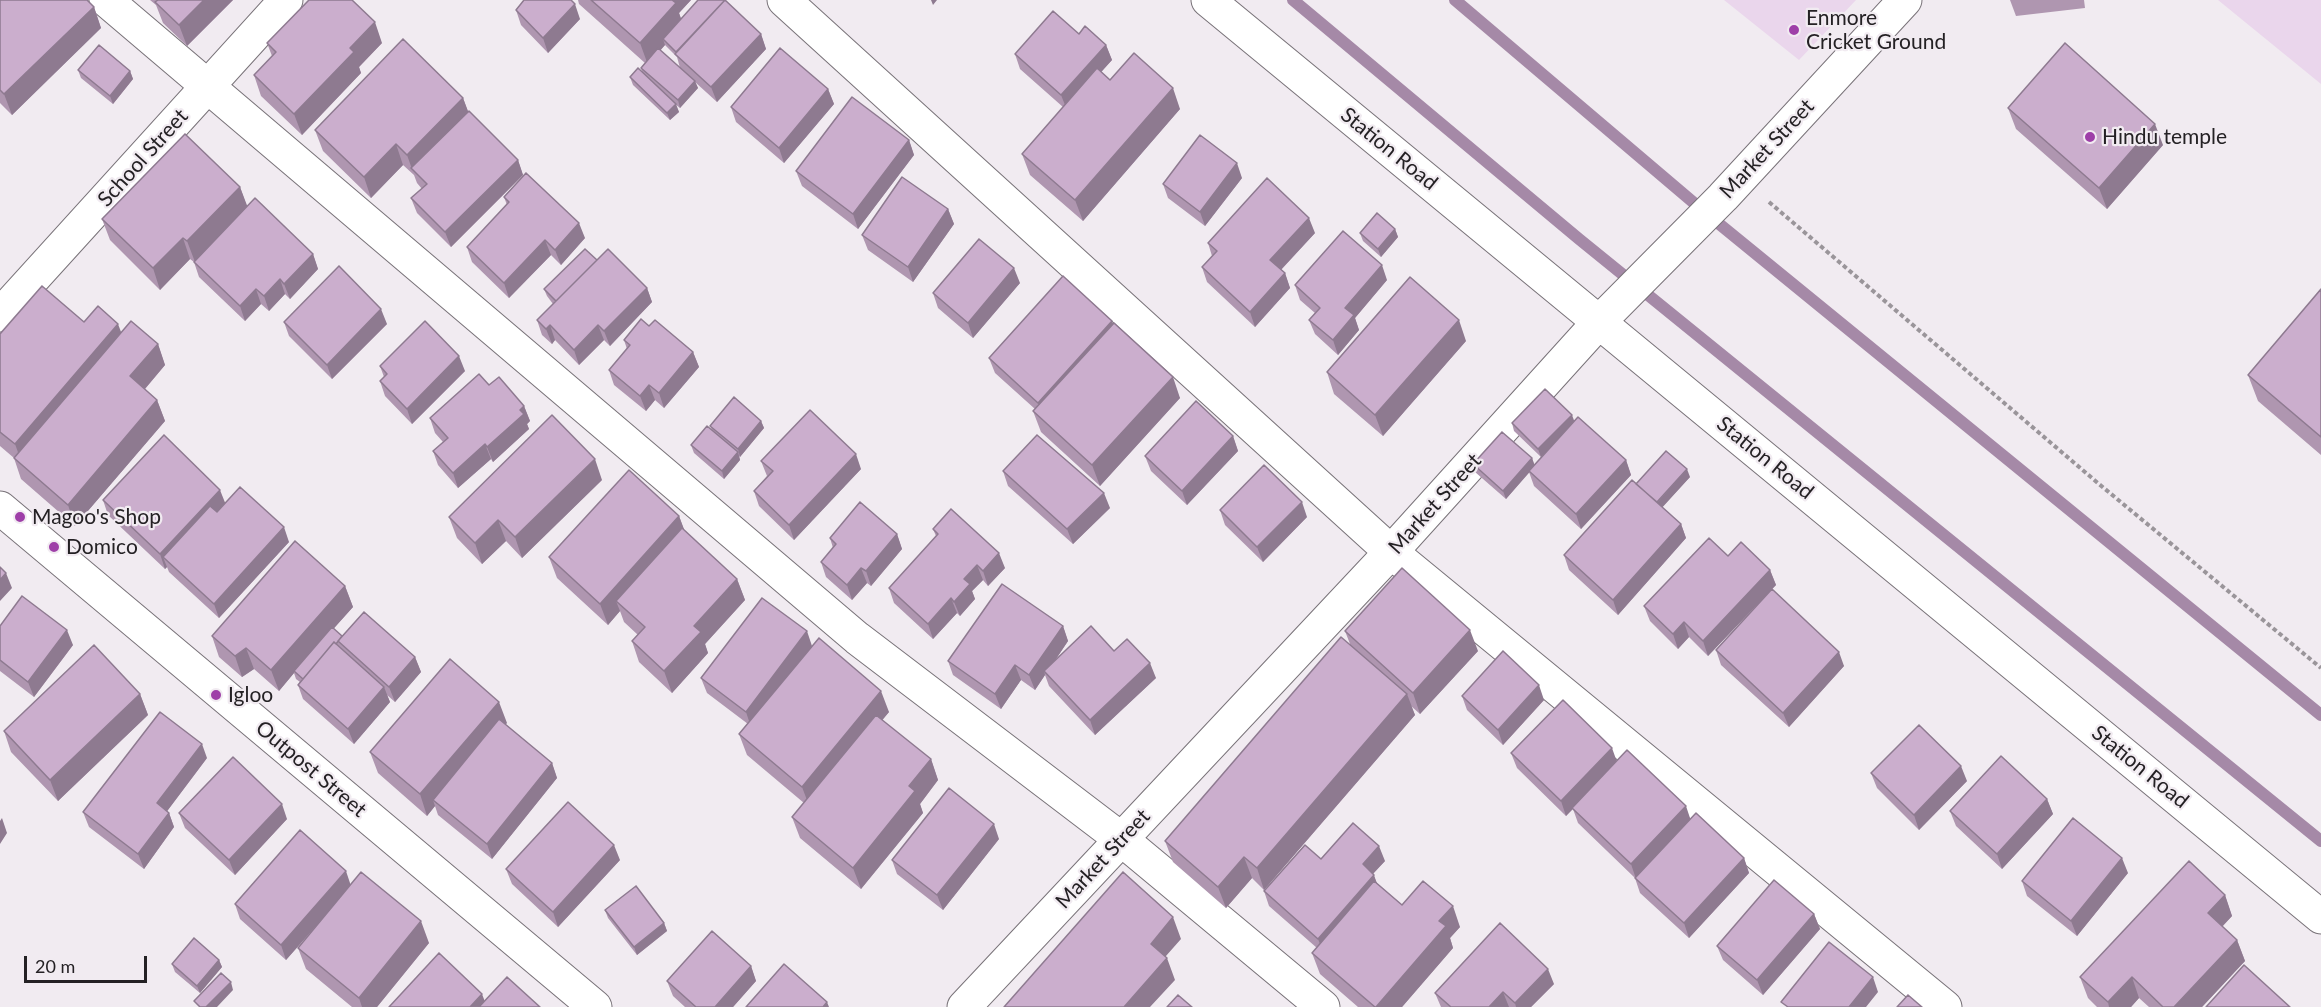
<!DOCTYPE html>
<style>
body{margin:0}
#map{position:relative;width:2321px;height:1007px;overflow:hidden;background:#f1ebf1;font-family:Lato,sans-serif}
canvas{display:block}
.scale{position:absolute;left:24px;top:956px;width:123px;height:27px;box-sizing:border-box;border:3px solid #242124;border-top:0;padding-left:8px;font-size:18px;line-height:21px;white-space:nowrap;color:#242124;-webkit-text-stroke:4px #f1ebf1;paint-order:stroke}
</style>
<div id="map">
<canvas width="2321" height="1007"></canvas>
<div class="scale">20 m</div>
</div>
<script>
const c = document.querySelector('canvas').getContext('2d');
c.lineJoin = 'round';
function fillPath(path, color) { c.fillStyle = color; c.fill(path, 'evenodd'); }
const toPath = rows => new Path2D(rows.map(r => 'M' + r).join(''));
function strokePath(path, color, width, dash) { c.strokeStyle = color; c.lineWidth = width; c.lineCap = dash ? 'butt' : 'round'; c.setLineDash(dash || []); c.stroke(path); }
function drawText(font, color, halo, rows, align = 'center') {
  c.font = font + ' Lato,sans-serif'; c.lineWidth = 4.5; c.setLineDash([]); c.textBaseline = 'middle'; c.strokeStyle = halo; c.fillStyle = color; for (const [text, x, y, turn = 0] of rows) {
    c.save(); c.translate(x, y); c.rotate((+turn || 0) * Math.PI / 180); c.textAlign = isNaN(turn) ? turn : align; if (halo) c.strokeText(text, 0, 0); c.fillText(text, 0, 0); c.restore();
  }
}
const green = toPath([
 [1724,0,1856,0,1799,60],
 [2218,0,2321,0,2321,84]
]);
const stream = toPath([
 [1293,0,1579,239,2321,841],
 [1455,0,1707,214,2321,715]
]);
const path = toPath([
 [1769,202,2099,484,2321,668]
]);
const minor = toPath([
 [106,0,857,638,1121,839,1323,1007],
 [784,0,1391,552,1945,1007],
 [1208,0,2321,917],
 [0,315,286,0],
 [0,508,595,1007],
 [964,1007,1391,552,1599,322,1723,197,1905,0]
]);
const wall = toPath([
 [0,0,94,7,101,28,12,115,0,103],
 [150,0,233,0,187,46,163,23,156,5],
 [578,0,691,0,679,13,681,19,728,3,761,34,766,49,717,102,695,82,698,88,680,108,675,104,679,112,670,120,633,85,630,77,642,72,641,68,645,63,579,4],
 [665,45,677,57,680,68,660,50],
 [2010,0,2084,0,2085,8,2016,16],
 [516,10,580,19,548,53,521,25],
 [1079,34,1106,45,1112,60,1101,72,1110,80,1180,109,1083,221,1030,175,1022,154,1063,107,1020,69,1015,54],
 [267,43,382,43,359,67,361,73,302,135,261,96,254,75,272,56],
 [78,70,130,71,133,79,113,104,81,78],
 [828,89,834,104,784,163,736,122,731,107],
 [463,98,468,112,518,160,523,175,451,247,417,213,411,198,422,189,417,183,414,175,403,165,371,198,323,151,315,130],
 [2008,108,2163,145,2107,209,2016,129],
 [909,140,914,155,858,229,802,186,796,171],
 [1242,178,1205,226,1168,198,1163,184],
 [240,187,247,207,313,254,318,269,290,299,285,294,269,311,261,304,245,321,199,277,194,262,190,259,160,290,110,240,102,219],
 [504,197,585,238,561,265,551,255,509,298,472,262,467,247,507,205],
 [948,209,954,224,913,282,868,250,862,235],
 [1395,229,1398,237,1381,257,1363,241,1360,233],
 [1315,233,1281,270,1285,273,1290,288,1255,327,1207,282,1202,267,1212,256,1208,243],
 [597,260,647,288,652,302,610,346,604,340,579,365,555,340,552,344,542,335,537,320,553,304,547,296,544,289],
 [1387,280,1355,318,1359,330,1338,355,1315,334,1309,320,1315,313,1300,300,1295,285],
 [1020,283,973,338,938,308,933,293],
 [2321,289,2321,455,2258,401,2248,375],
 [84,322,121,332,158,344,165,365,145,389,157,400,165,421,75,526,21,479,14,458,0,446,0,334],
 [284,322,387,324,332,379,289,336],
 [1113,323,1180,398,1100,486,1041,432,1033,411,1035,409,995,373,989,358],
 [649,326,693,352,699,367,664,408,655,400,646,411,614,385,609,370,627,349,624,340],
 [1466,341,1383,436,1334,394,1327,372],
 [380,366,465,371,412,424,385,396,380,381,384,377],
 [489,385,524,406,530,421,527,424,529,429,493,462,491,459,458,488,438,465,433,451,443,442,435,433,430,418],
 [761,421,764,428,740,457,739,456,740,460,724,479,694,453,691,445,712,430,710,426],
 [1574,421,1626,460,1631,475,1581,529,1534,486,1529,472,1506,499,1475,472,1473,464,1532,458,1534,465,1541,457,1514,431,1512,423],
 [1233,436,1238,451,1187,505,1151,471,1145,456],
 [761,461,861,469,794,540,759,506,754,491,767,476],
 [1003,471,1110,508,1073,544,1008,486],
 [1690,477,1662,507,1681,524,1686,538,1618,615,1569,570,1564,555,1637,484],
 [602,480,522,558,506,541,482,564,457,538,449,517],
 [103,500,225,503,289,542,219,618,169,572,167,567,165,569,108,515],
 [1220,510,1307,517,1263,562,1225,525],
 [679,516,684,530,737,579,745,600,705,644,708,653,672,693,639,662,632,641,638,635,624,622,620,611,608,625,557,578,549,557],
 [933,529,1005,568,988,586,983,580,972,591,975,599,960,616,957,613,933,639,894,603,889,588,936,536],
 [897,534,902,549,871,586,867,583,852,600,826,577,821,562,833,548,830,538],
 [1728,556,1770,570,1776,585,1772,589,1844,666,1789,727,1721,665,1716,650,1769,592,1708,656,1689,637,1678,649,1650,621,1644,606],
 [345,586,353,607,333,629,342,637,415,657,421,672,395,702,387,695,390,702,354,744,303,699,298,685,300,682,296,679,294,673,279,691,254,669,242,677,219,657,212,636],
 [0,626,73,645,34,697,0,671],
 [1063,626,1068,641,1056,659,1114,651,1156,678,1095,735,1049,686,1045,675,1035,690,1021,680,1001,709,953,675,948,661],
 [1345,631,1478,651,1420,714,1411,706,1415,715,1264,890,1252,878,1226,908,1173,862,1165,841,1350,644],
 [812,646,889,712,882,720,931,759,938,780,920,804,923,813,861,889,800,838,792,817,804,803,747,755,739,734,748,724,707,693,701,678],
 [140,694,148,715,58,801,11,752,4,731],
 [1462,696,1544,700,1503,745,1467,710],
 [507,723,505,724,552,763,557,778,492,859,438,815,435,806,427,816,378,773,370,752],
 [1511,753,1617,761,1690,818,1744,858,1749,873,1689,938,1640,893,1635,878,1578,823,1573,809,1566,816,1517,768],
 [207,758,167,811,169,813,174,827,144,869,89,827,83,812],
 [1871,773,1967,781,1919,830,1877,788],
 [2047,799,2053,814,2002,869,1956,826,1950,811],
 [179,813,287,819,235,875,185,828],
 [999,839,943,910,897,874,892,860],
 [1321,859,1385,861,1373,874,1377,883,1402,905,1460,927,1450,938,1453,948,1402,1007,1358,1007,1320,974,1312,953,1317,948,1269,906,1264,891],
 [620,860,558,927,512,884,506,869],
 [2128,873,2077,936,2027,896,2022,881],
 [351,885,429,943,377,1007,352,1007,306,969,298,948,325,916,286,960,240,919,235,904],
 [2225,895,2232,916,2222,927,2237,940,2245,961,2202,1007,2149,1007,2139,998,2131,1007,2097,1007,2088,998,2080,977],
 [605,910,664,923,667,931,637,955,608,918],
 [1814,914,1820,929,1763,995,1723,960,1717,946],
 [219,960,222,967,200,993,175,972,172,964],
 [751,966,756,981,733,1007,685,1007,673,996,667,981],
 [1554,984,1531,1007,1441,1007,1435,993]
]);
const shadedWall = toPath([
 [204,0,233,0,187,46,179,25],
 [669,0,691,0,679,13,683,24,663,39,665,45,648,65,640,43],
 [931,0,937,0,933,5],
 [575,4,580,19,548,53,543,38],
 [94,7,101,28,12,115,4,94],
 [375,22,382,43,359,67,361,73,302,135,294,114,350,48],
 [761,34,766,49,717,102,711,87],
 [1106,45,1112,60,1067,110,1061,95],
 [130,71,133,79,113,104,110,96],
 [695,81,698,88,680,108,678,100],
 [1173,88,1180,109,1083,221,1075,200],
 [828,89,834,104,784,163,779,148],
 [463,98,471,119,412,169,407,155],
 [676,104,679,112,670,120,667,113],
 [2155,124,2163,145,2107,209,2099,188],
 [909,140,914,155,858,229,853,214],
 [396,144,403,165,371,198,364,177],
 [518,160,523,175,451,247,445,232],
 [1237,163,1242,178,1205,226,1200,212],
 [240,187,248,208,195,262,187,241],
 [948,209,954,224,913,282,908,267],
 [1309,218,1315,233,1276,275,1270,260],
 [579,223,585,238,561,265,555,250],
 [1395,229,1398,237,1381,257,1378,249],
 [183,238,190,259,160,290,153,268],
 [545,240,551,255,509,298,504,283],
 [313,254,318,269,290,299,284,284],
 [1382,265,1387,280,1355,318,1359,330,1338,355,1333,340,1345,308],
 [1014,268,1020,283,973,338,968,323],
 [1285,273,1290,288,1255,327,1250,312],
 [280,279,285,294,269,311,264,296],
 [647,288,652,302,610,346,604,331],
 [256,289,261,304,245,321,240,306],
 [381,309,387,324,332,379,327,365],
 [1459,320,1466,341,1383,436,1375,415],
 [1112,321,1118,336,1044,417,1038,403],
 [118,324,126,345,23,466,15,444],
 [550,325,555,340,552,344,546,329],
 [598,325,604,340,579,365,574,350],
 [158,344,165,365,138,397,130,376],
 [693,352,699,367,664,408,659,393],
 [459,356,465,371,412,424,407,409],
 [1173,377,1180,398,1100,486,1092,465],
 [649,385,655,400,646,411,640,396],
 [157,400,165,421,75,526,68,505],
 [524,406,530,421,527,424,529,429,493,462,487,447],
 [1572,415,1575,423,1541,457,1538,449],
 [761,421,764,428,740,457,738,449],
 [1233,436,1238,451,1187,505,1182,491],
 [485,444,491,459,458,488,453,473],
 [738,452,740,460,724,479,722,471],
 [856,454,861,469,794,540,789,525],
 [1532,458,1535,466,1506,499,1503,491],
 [595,459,602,480,522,558,515,537],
 [1626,460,1631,475,1581,529,1576,514],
 [1687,469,1690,477,1660,510,1657,503],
 [220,490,226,505,163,557,167,567,165,569,160,554],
 [1104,493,1110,508,1073,544,1067,529],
 [1302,502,1307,517,1263,562,1257,547],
 [679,516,687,537,616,601,620,611,608,625,600,604],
 [498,520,506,541,482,564,475,543],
 [1681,524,1686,538,1618,615,1613,600],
 [284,527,289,542,219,618,214,604],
 [897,534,902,549,871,586,866,571],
 [999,553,1005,568,988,586,983,571],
 [977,565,983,580,972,591,975,599,960,616,954,602,964,579],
 [861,568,867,583,852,600,847,585],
 [1770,570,1776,585,1708,656,1703,641],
 [6,573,12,588,0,601,0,580],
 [737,579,745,600,705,644,708,653,672,693,664,671,694,626],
 [345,586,353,607,295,672,294,671,294,673,279,691,271,670],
 [951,598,957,613,933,639,928,624],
 [1684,622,1689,637,1678,649,1673,634],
 [1063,626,1068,641,1046,674,1044,671,1045,675,1035,690,1029,675],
 [67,630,73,645,34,697,28,682],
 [1470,630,1478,651,1420,714,1413,693],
 [807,631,812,646,751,727,746,712],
 [246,648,254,669,242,677,235,656],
 [1839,652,1844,666,1789,727,1783,713],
 [415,657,421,672,395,702,389,687],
 [1150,663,1156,678,1095,735,1090,720],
 [1015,665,1021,680,1001,709,995,694],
 [1539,685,1544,700,1503,745,1498,730],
 [384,687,390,702,354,744,348,729],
 [881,691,889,712,810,808,802,787],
 [140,694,148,715,58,801,50,780],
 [1407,694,1415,715,1264,890,1257,868],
 [499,702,507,723,437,804,433,800,435,806,427,816,420,794],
 [202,744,207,758,162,818,157,803],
 [1612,748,1617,762,1566,816,1561,801],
 [931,759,938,780,920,804,923,813,861,889,853,868,909,786],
 [552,763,557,778,492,859,487,844],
 [1961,766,1967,781,1919,830,1914,815],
 [2047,799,2053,814,2002,869,1997,854],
 [282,804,287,819,235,875,229,860],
 [1686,806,1691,821,1636,879,1631,864],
 [169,813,174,827,144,869,138,854],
 [2,818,7,833,0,844,0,821],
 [994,824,999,839,943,910,937,895],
 [614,845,620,860,558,927,553,912],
 [1379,846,1385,861,1368,879,1363,864],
 [1244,857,1252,878,1226,908,1218,887],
 [1744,858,1749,873,1689,938,1684,923],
 [2122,858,2128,873,2077,936,2071,921],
 [346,871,351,886,286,960,281,945],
 [1374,875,1379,890,1324,954,1318,939],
 [2225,895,2232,916,2215,934,2208,913],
 [1453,906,1460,927,1450,938,1453,948,1402,1007,1376,1007,1439,921],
 [1814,914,1820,929,1763,995,1757,980],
 [1173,917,1181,939,1158,965,1151,944],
 [421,921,429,943,377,1007,362,1007,359,998],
 [664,923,667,931,637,955,634,947],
 [2237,940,2245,961,2202,1007,2174,1007],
 [1167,958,1175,980,1150,1007,1124,1007],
 [219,960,222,967,200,993,197,986],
 [751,966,756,981,733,1007,715,1007],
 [1548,969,1554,984,1531,1007,1516,1007,1515,1003],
 [1873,977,1878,992,1866,1007,1849,1007],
 [2132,977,2139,998,2131,1007,2109,1007,2108,1002],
 [231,982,233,990,217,1007,206,1007],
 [1503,992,1509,1007,1489,1007],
 [482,994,487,1007,470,1007],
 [827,1002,829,1007,823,1007]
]);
const building = toPath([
 [0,0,87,0,94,7,4,94,0,90,0,0],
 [158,0,204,0,179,25,155,2,158,0],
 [309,0,352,0,375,22,350,48,354,52,294,114,254,75,276,52,267,43,309,0],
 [524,0,571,0,575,4,543,38,516,10,524,0],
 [591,0,672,0,676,3,640,43,591,0],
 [698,0,725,0,676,52,663,39,698,0],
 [725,0,761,34,711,87,675,54,725,0],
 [1053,11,1079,34,1085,26,1106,45,1061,95,1015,54,1053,11],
 [403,39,463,98,407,155,396,144,364,177,315,130,403,39],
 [2065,43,2155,124,2099,188,2008,108,2065,43],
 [99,45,130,71,110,96,78,70,99,45],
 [658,48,695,81,678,100,641,68,658,48],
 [780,48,828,89,779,148,731,107,780,48],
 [1134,53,1173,88,1075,200,1022,154,1097,68,1110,80,1134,53],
 [638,68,676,104,667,113,630,77,638,68],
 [852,97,909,140,853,214,796,171,852,97],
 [469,111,518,160,445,232,411,198,427,184,411,168,469,111],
 [185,134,240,187,187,241,183,238,153,268,102,219,185,134],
 [1200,135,1237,163,1200,212,1163,184,1200,135],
 [526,173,579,223,555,250,545,240,504,283,467,247,509,202,504,197,526,173],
 [902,177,948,209,908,267,862,235,902,177],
 [1267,178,1309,218,1270,260,1285,273,1250,312,1202,267,1217,251,1208,243,1267,178],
 [255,198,313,254,284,284,280,279,264,296,256,289,240,306,194,262,255,198],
 [1377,213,1395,229,1378,249,1360,233,1377,213],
 [1343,231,1382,265,1345,308,1354,315,1333,340,1309,320,1320,308,1295,285,1343,231],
 [979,239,1014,268,968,323,933,293,979,239],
 [585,249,597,260,556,301,544,289,585,249],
 [608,249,647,288,604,331,598,325,574,350,550,325,546,329,537,320,608,249],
 [339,266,381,309,327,365,284,322,339,266],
 [1063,276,1112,321,1038,403,989,358,1063,276],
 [1410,277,1459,320,1375,415,1327,372,1410,277],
 [42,286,84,322,98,306,118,324,15,444,0,432,0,334,42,286],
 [2321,289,2321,437,2248,375,2321,289],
 [641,319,649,326,655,320,693,352,659,393,649,385,640,396,609,370,630,345,624,340,641,319],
 [131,321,158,344,130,376,157,400,68,505,14,458,131,321],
 [425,321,459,356,407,409,380,381,387,374,380,366,425,321],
 [1114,323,1173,377,1092,465,1033,411,1114,323],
 [479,374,489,385,499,377,524,406,520,410,524,414,487,447,485,444,453,473,433,451,448,438,430,418,479,374],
 [1545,389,1572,415,1538,449,1512,423,1545,389],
 [734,397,761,421,738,449,710,426,734,397],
 [1196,401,1233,436,1182,491,1145,456,1196,401],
 [810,410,856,454,789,525,754,491,773,471,761,461,810,410],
 [552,415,595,459,515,537,498,520,475,543,449,517,552,415],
 [1578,417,1626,460,1576,514,1529,471,1578,417],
 [707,426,738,452,722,471,691,445,707,426],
 [1502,432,1532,458,1503,491,1473,464,1502,432],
 [164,435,220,490,160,554,103,500,164,435],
 [1037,435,1104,493,1067,529,1003,471,1037,435],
 [1666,451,1687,469,1657,502,1636,484,1666,451],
 [1264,465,1302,502,1257,547,1220,510,1264,465],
 [629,470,679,516,600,604,549,557,629,470],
 [1632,480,1681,524,1613,600,1564,555,1632,480],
 [240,487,284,527,214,604,163,557,210,506,217,512,240,487],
 [860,502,897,534,866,571,861,568,847,585,821,562,836,544,830,538,860,502],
 [951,509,999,553,983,571,977,565,964,579,970,584,954,602,951,598,928,624,889,588,938,534,933,529,951,509],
 [682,528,737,579,694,626,701,632,664,671,632,641,645,627,616,601,682,528],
 [1709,538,1728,556,1741,542,1770,570,1703,641,1684,622,1673,634,1644,606,1709,538],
 [295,541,345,586,271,670,246,648,235,656,212,636,295,541],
 [0,567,6,573,0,580,0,567],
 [1402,568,1470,630,1413,693,1345,631,1402,568],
 [1002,584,1063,626,1029,675,1015,665,995,694,948,661,1002,584],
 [1772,589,1839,652,1783,713,1716,650,1772,589],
 [22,596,67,630,28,682,0,660,0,626,22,596],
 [762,598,807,631,746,712,701,678,762,598],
 [364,612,415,657,389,687,338,641,364,612],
 [1091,626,1114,651,1127,639,1150,663,1090,720,1044,671,1091,626],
 [332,627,342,636,336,644,334,642,303,679,294,671,332,627],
 [1341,637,1407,694,1257,868,1244,857,1218,887,1165,841,1341,637],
 [819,638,881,691,802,787,739,734,819,638],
 [334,642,384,687,348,729,298,685,334,642],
 [94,645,140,694,50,780,4,731,94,645],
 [1503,651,1539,685,1498,730,1462,696,1503,651],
 [450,659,499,702,420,794,370,752,450,659],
 [1563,700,1612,748,1561,801,1511,753,1563,700],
 [160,712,202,744,157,803,169,813,138,854,83,812,160,712],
 [876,715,931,759,909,786,915,791,853,868,792,817,876,715],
 [499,719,552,763,487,844,433,800,499,719],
 [1919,725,1961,766,1914,815,1871,773,1919,725],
 [1627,750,1686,806,1631,864,1572,808,1627,750],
 [2001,756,2047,799,1997,854,1950,811,2001,756],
 [233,757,282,804,229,860,179,813,233,757],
 [949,788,994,824,937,895,892,860,949,788],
 [568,802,614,845,553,912,506,869,568,802],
 [1696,813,1744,858,1684,923,1635,878,1696,813],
 [2073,818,2122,858,2071,921,2022,881,2073,818],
 [1353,823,1379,846,1363,864,1374,875,1318,939,1264,891,1305,845,1321,859,1353,823],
 [300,830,346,871,281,945,235,904,300,830],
 [2189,861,2225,895,2208,913,2237,940,2174,1007,2163,1007,2132,977,2108,1002,2080,977,2189,861],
 [361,872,421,921,359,998,298,948,361,872],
 [1123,872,1173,917,1151,944,1167,958,1124,1007,1004,1007,1123,872],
 [1774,880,1814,914,1757,980,1717,946,1774,880],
 [1374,881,1402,905,1423,881,1453,906,1439,921,1446,926,1376,1007,1375,1007,1312,953,1374,881],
 [636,886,664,923,634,947,605,910,636,886],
 [1500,923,1548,969,1515,1003,1503,992,1489,1007,1451,1007,1435,993,1500,923],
 [712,931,751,966,715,1007,696,1007,667,981,712,931],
 [194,938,219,960,197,986,172,964,194,938],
 [1829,942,1873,977,1849,1007,1788,1007,1781,1002,1829,942],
 [439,953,482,994,470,1007,389,1007,439,953],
 [784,964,827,1002,823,1007,746,1007,784,964],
 [2244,965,2290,1007,2206,1007,2244,965],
 [221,973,231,982,206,1007,200,1007,194,1001,221,973],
 [507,977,540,1007,479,1007,507,977],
 [1178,995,1192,1007,1167,1007,1178,995],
 [1908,995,1922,1007,1897,1007,1908,995]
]);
const markers = [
 [1794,30,6,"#9e3fa8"],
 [2090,137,6,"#9e3fa8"],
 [20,517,6,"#9e3fa8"],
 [54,547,6,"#9e3fa8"],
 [216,695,6,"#9e3fa8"]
];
const poiNames = [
 ["Enmore",1806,18],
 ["Cricket Ground",1806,42],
 ["Hindu temple",2102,137],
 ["Magoo's Shop",32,517],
 ["Domico",66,547],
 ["Igloo",228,695]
];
const streetNames = [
 ["Station Road",1389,149,39],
 ["Market Street",1767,149,-47],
 ["School Street",143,158,-48],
 ["Station Road",1765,458,39],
 ["Market Street",1435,504,-48],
 ["Station Road",2140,767,39],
 ["Outpost Street",311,769,40],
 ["Market Street",1103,859,-47]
];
fillPath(green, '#ead6ec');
strokePath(stream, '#a589a7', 12);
strokePath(minor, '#787278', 35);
strokePath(path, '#9a959a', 4, [4.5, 3]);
strokePath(minor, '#fff', 33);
fillPath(wall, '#af96b0');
fillPath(shadedWall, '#8e7a90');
fillPath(building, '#cbaecd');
strokePath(building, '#8e7a90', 1.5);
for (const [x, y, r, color] of markers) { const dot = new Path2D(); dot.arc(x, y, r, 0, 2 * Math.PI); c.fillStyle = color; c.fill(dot); strokePath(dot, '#f1ebf1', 2); }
drawText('21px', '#242124', '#f1ebf1', poiNames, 'left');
drawText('21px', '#242124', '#f1ebf1', streetNames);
</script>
